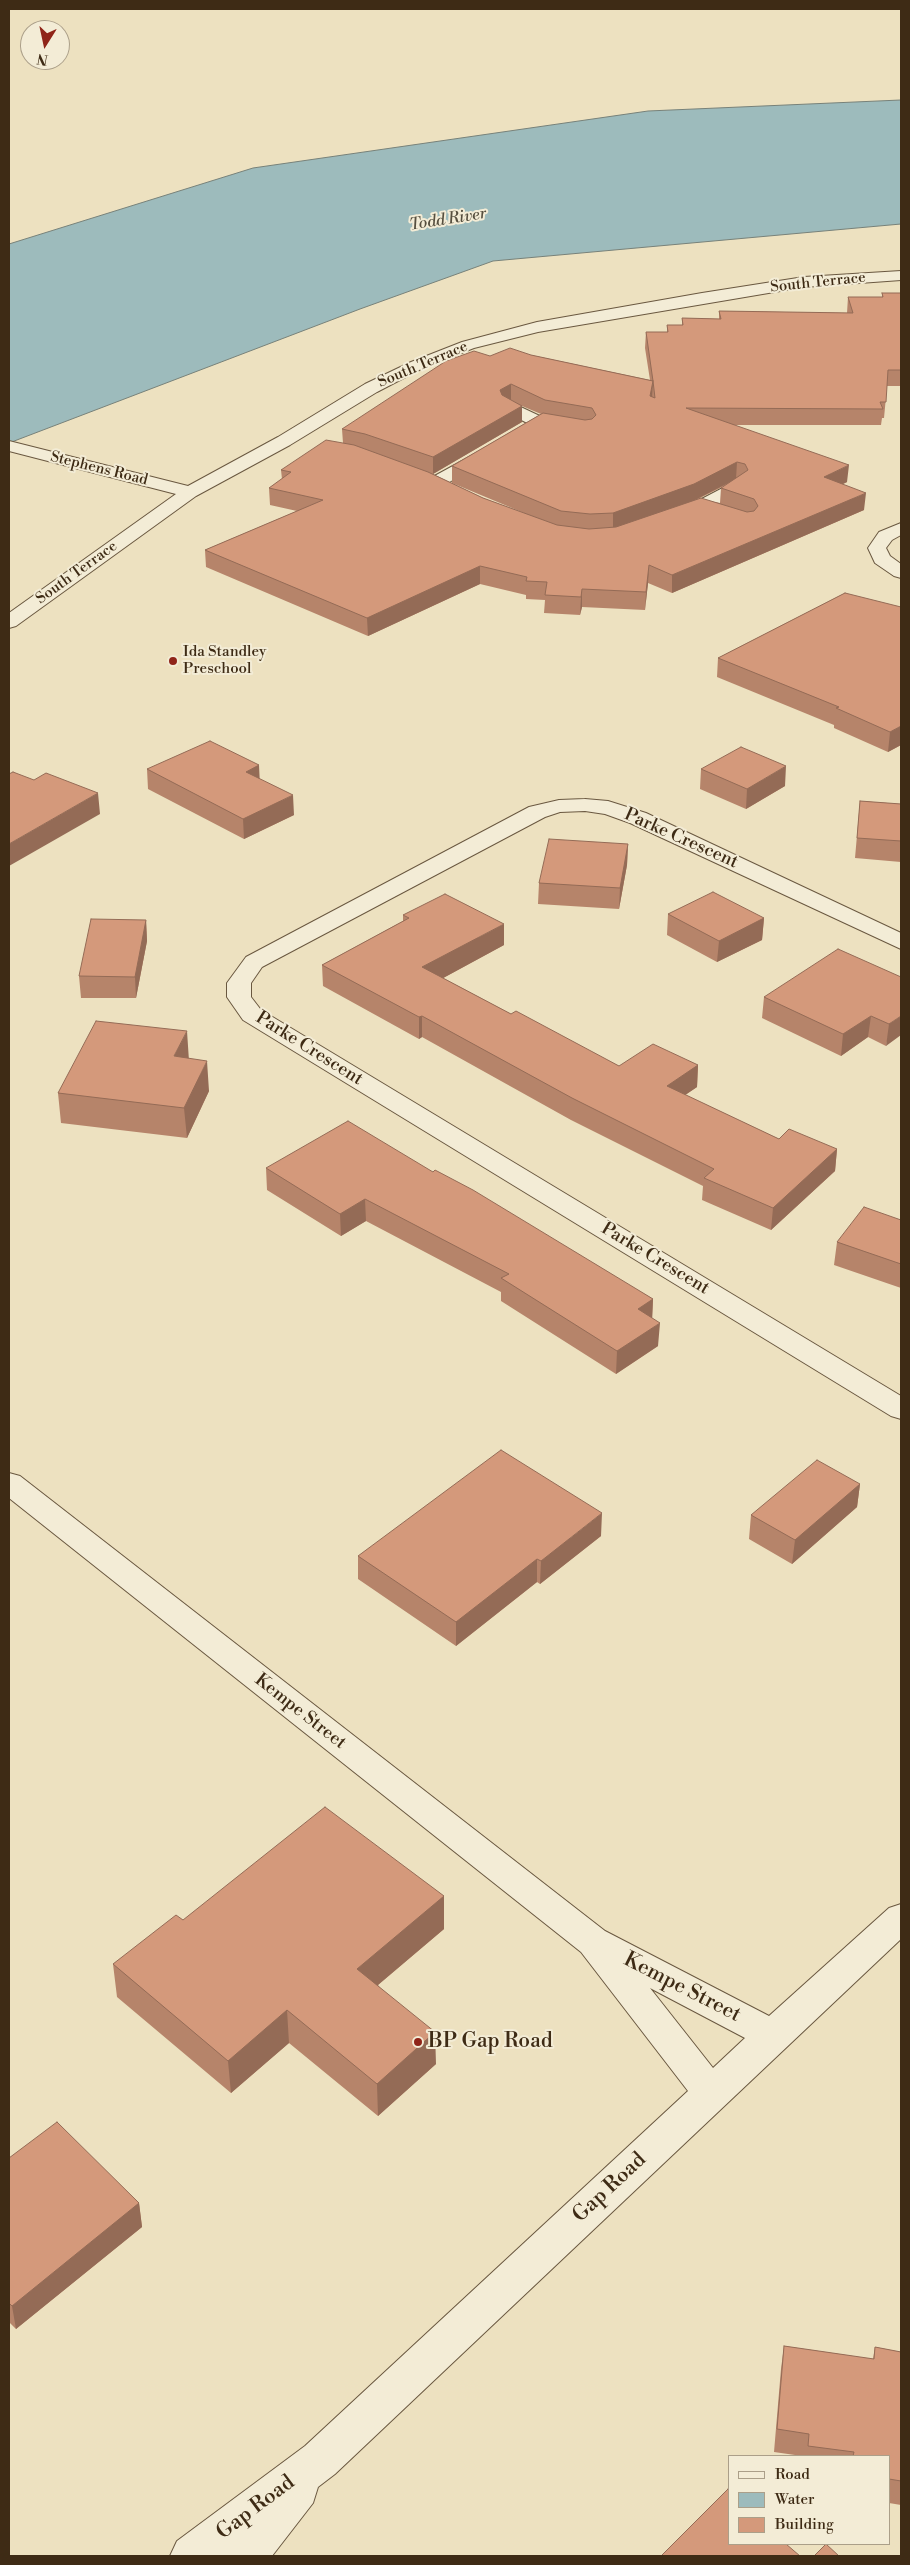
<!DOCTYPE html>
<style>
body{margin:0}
#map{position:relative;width:910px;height:2565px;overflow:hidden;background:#ede1c0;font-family:"Libre Bodoni",serif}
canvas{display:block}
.frame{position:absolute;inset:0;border:10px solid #3e2b15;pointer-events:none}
.legend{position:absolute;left:728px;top:2455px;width:162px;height:90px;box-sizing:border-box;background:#f3ecd6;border:1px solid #ab9f89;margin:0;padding:6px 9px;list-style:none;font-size:15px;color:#3e2b15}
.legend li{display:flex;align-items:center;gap:10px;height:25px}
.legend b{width:25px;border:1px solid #ab9f89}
.north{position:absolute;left:20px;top:20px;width:50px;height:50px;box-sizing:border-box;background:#f3ecd6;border:1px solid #ab9f89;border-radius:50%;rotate:190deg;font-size:14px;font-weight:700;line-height:20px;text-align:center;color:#3e2b15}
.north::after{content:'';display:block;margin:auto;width:18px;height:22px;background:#8f2418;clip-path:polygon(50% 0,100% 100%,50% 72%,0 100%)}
</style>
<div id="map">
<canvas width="910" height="2565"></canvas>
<div class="frame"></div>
<ul class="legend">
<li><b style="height:6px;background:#f3ecd6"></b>Road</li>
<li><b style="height:14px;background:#9dbbbc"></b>Water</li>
<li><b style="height:14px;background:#d4997b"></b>Building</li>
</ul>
<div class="north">N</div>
</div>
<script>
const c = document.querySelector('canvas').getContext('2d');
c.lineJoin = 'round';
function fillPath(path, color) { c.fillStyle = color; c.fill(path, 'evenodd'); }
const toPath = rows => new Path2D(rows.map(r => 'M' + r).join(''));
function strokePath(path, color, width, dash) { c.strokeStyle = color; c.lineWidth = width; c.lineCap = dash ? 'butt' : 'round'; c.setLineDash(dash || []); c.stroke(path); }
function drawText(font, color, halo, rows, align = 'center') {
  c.font = font + ' "Libre Bodoni",serif'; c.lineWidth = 4; c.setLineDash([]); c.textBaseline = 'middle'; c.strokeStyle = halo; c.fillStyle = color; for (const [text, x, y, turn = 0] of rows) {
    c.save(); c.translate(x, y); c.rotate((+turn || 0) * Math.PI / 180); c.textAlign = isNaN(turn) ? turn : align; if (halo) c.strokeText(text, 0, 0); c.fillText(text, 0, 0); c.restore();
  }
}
const water = toPath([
 [901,100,901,224,493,261,360,309,9,443,9,244,253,168,648,111,901,100]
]);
const minor = toPath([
 [901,271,901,280,804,287,538,332,474,348,423,368,377,392,290,445,196,496,16,626,9,628,9,613,176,494,9,451,9,441,188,486,278,437,365,384,411,362,462,342,537,322,702,293,804,277,901,271],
 [510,402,544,418,576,423,579,427,576,431,570,432,533,426,504,411,502,407,510,402],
 [484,449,490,450,493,454,490,458,441,487,435,488,429,487,426,483,429,479,484,449],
 [736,481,742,482,745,486,742,490,706,511,677,520,671,519,668,515,671,511,694,503,736,481],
 [901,523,901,535,892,540,886,548,890,556,901,564,901,578,894,576,875,563,868,548,879,532,901,523],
 [585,799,608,801,646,813,901,933,901,949,630,823,605,814,585,811,560,812,545,817,262,967,251,983,251,997,261,1010,901,1396,901,1419,891,1416,243,1020,227,997,227,983,246,957,529,807,559,800,585,799],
 [9,1473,20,1476,605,1931,769,2016,889,1908,901,1904,901,1939,335,2474,318,2487,313,2503,272,2556,170,2556,177,2541,305,2446,688,2091,581,1952,9,1498,9,1473],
 [650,1988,745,2038,713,2068,650,1988]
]);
const wall = toPath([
 [882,293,901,293,901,386,887,386,884,418,882,418,881,425,733,425,847,482,843,484,864,510,672,593,648,583,645,610,582,607,580,615,544,613,545,600,526,599,526,595,480,584,368,636,206,567,205,550,297,511,270,505,269,488,282,479,281,470,343,443,342,429,490,356,531,355,650,380,645,348,646,332,667,332,667,325,682,325,682,318,719,319,719,311,847,313,848,297,882,297],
 [522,406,541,414,452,466,452,483,524,513,483,498,433,474,522,422],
 [728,484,721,488,720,503,698,499],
 [845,593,901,745,888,752,834,728,834,725,717,677,718,658],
 [259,765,259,778,294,815,244,839,148,789,147,769],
 [701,769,785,786,746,809,700,789],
 [860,801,901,804,901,862,855,858],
 [628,844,627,865,619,909,538,904,539,883],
 [668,914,764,918,762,940,717,962,667,935],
 [403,915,504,945,443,978,511,1014,619,1066,698,1065,697,1087,685,1095,779,1139,837,1149,835,1171,771,1230,702,1200,703,1186,571,1120,422,1037,419,1039,323,986,322,965,403,921],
 [146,920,147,941,136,998,81,998,79,976],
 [901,977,886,1046,868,1037,841,1056,762,1018,764,997],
 [189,1058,209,1091,187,1138,61,1123,58,1093],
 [266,1168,433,1172,653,1299,652,1318,658,1346,616,1374,501,1301,501,1292,366,1221,341,1236,267,1190],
 [901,1220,901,1288,834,1265,837,1242],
 [860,1484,857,1507,792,1564,749,1539,751,1515],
 [601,1536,540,1584,537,1582,456,1646,358,1579,358,1556],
 [444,1896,444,1929,378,1985,436,2064,378,2116,289,2043,231,2093,117,1997,113,1964,183,1920],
 [9,2158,139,2203,142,2227,16,2329,9,2322],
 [784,2346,873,2359,875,2347,901,2352,901,2505,889,2503,889,2456,802,2456,774,2452,781,2369]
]);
const shadedWall = toPath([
 [653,381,652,398,650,396],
 [511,384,511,400,500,406,500,390],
 [522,406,522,422,433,474,433,457],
 [737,462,736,479,693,501,613,530,613,513],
 [849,465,847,482,822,494,824,477],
 [866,493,864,510,672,593,672,575],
 [649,565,648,583,645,610,646,592],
 [480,566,480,584,368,636,367,618],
 [582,589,582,607,580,615,581,597],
 [901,726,901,745,888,752,890,732],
 [259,765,260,786,246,772],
 [786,766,785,786,746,809,747,789],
 [98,793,100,814,9,866,9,844],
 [293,795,294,815,244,839,243,819],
 [628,844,627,865,619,909,620,888],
 [764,918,762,940,717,962,719,941],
 [146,920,147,941,136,998,135,977],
 [504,924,504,945,423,989,422,967],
 [422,1016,422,1037,419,1039,419,1017],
 [871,1016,868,1037,841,1056,843,1034],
 [901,1016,901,1035,886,1046,889,1024],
 [187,1031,189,1061,174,1056],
 [207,1061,209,1091,187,1138,184,1108],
 [698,1065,697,1087,666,1108,667,1086],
 [837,1149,835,1171,771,1230,773,1208],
 [365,1199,366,1221,341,1236,340,1214],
 [653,1299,652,1322,638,1309],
 [660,1323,658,1346,616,1374,617,1351],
 [860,1484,857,1507,792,1564,795,1540],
 [602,1513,601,1536,540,1584,541,1561],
 [537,1559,537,1582,456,1646,456,1622],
 [444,1896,444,1929,359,2001,357,1969],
 [287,2010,289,2043,231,2093,228,2061],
 [435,2032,436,2064,378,2116,377,2084],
 [139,2203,142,2227,16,2329,12,2306]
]);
const building = toPath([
 [882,293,901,293,901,370,888,370,886,402,880,402,883,409,686,408,849,465,824,477,866,493,672,575,649,565,646,592,582,589,581,597,545,595,547,582,526,581,527,577,480,566,367,618,205,550,323,500,269,488,291,472,281,470,326,440,354,445,428,472,483,498,557,525,589,529,616,527,701,498,747,512,754,511,758,506,754,499,721,488,748,470,745,464,737,462,694,484,613,513,590,514,561,511,452,466,543,413,585,420,592,419,596,415,592,408,545,400,511,384,500,390,502,395,522,406,433,457,365,434,342,429,446,361,474,351,490,356,510,348,531,355,653,381,646,332,668,332,667,325,683,325,682,318,721,319,719,311,853,313,848,297,883,297,882,293],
 [653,381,655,398,650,396,653,381],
 [845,593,901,607,901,726,890,732,836,708,839,707,718,658,845,593],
 [210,741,259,765,246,772,293,795,243,819,147,769,210,741],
 [741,747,786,766,747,789,701,769,741,747],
 [13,772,34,780,46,773,98,793,9,844,9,774,13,772],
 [860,801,901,804,901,841,857,838,860,801],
 [549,839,628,844,620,888,539,883,549,839],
 [713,892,764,918,719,941,668,914,713,892],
 [445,894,504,924,422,967,511,1014,516,1011,619,1066,653,1044,698,1065,667,1086,779,1139,789,1129,837,1149,773,1208,704,1178,714,1169,572,1098,422,1016,419,1017,322,965,409,918,403,915,445,894],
 [91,919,146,920,135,977,79,976,91,919],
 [838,949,901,977,901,1016,889,1024,871,1016,843,1034,764,997,838,949],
 [96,1021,187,1031,174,1056,207,1061,184,1108,58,1093,96,1021],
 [348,1121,433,1172,435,1170,473,1190,653,1299,638,1309,660,1323,617,1351,501,1278,509,1274,365,1199,340,1214,266,1168,348,1121],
 [864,1207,901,1220,901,1264,837,1242,864,1207],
 [501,1450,602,1513,541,1561,537,1559,456,1622,358,1556,501,1450],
 [817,1460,860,1484,795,1540,751,1515,817,1460],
 [325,1807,444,1896,357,1969,435,2032,377,2084,287,2010,228,2061,113,1964,176,1915,183,1920,325,1807],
 [57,2122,139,2203,12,2306,9,2303,9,2158,57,2122],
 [784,2346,874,2359,875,2347,901,2352,901,2481,889,2479,889,2456,853,2456,854,2452,808,2446,809,2434,777,2429,784,2346],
 [728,2489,729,2490,729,2544,786,2544,800,2556,661,2556,728,2489],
 [826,2544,839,2556,814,2556,826,2544]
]);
const markers = [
 [173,661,5,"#8f2418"],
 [418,2042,5,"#8f2418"]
];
const farStreetnames = [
 ["South Terrace",818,283,-6],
 ["South Terrace",423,365,-23],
 ["Stephens Road",99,469,14],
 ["South Terrace",77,573,-36]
];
const farPoinames = [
 ["Ida Standley",183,652],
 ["Preschool",183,669]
];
const farWaternames = [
 ["Todd River",448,220,-9]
];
const streetNames = [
 ["Parke Crescent",681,839,24],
 ["Parke Crescent",309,1049,32],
 ["Parke Crescent",655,1259,31],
 ["Kempe Street",300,1712,38]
];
const nearStreetnames = [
 ["Kempe Street",682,1988,27],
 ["Gap Road",610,2188,-43],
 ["Gap Road",256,2508,-37]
];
const nearPoinames = [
 ["BP Gap Road",428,2042]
];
fillPath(water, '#9dbbbc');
strokePath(water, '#778179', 1);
strokePath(minor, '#6a5840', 2);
fillPath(minor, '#f3ecd6');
fillPath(wall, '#b6846a');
fillPath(shadedWall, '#946b56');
fillPath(building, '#d4997b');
strokePath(building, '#946b56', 1);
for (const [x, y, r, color] of markers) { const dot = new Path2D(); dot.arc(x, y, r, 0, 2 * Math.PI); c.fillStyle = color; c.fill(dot); strokePath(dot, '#f3ecd6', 2); }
drawText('15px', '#3e2b15', '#f3ecd6', farStreetnames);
drawText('15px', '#3e2b15', '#f3ecd6', farPoinames, 'left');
drawText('italic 16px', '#564f3f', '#f3ecd6', farWaternames);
drawText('18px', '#3e2b15', '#f3ecd6', streetNames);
drawText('21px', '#3e2b15', '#f3ecd6', nearStreetnames);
drawText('21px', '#3e2b15', '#f3ecd6', nearPoinames, 'left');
</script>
